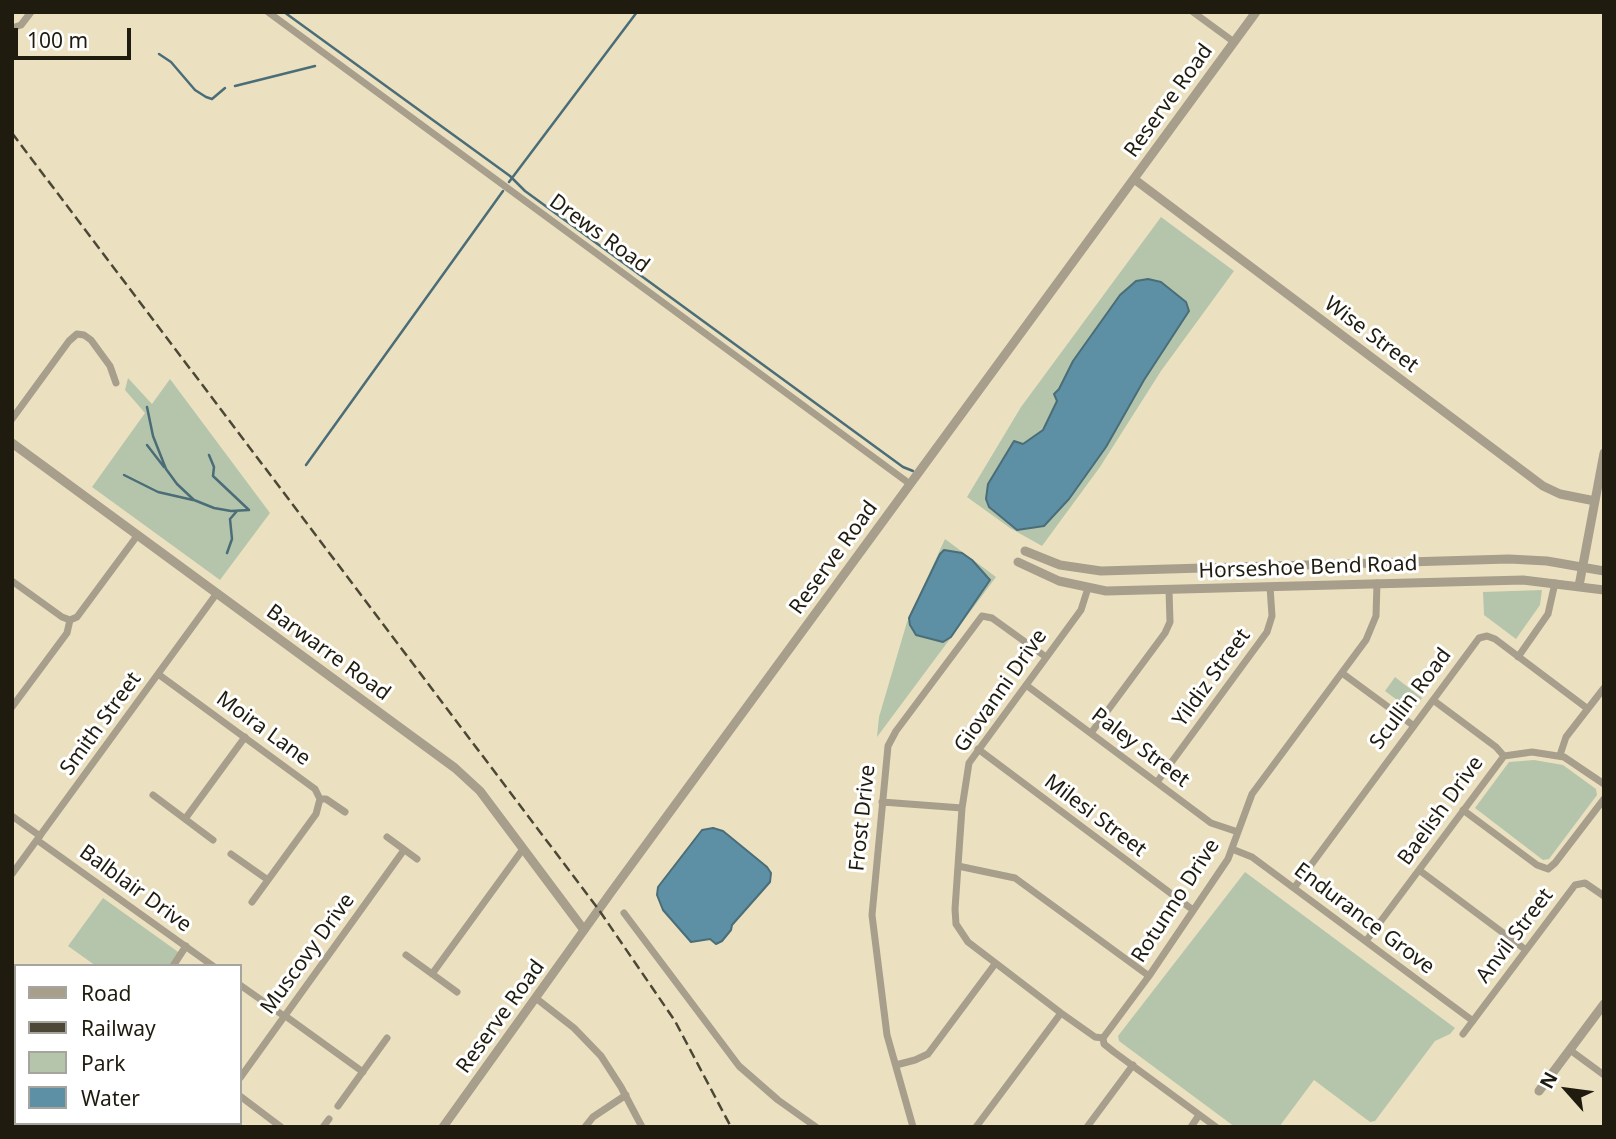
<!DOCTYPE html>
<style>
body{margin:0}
#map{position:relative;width:1616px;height:1139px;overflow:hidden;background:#ebe1c0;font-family:"Noto Sans",sans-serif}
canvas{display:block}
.frame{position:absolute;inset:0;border:14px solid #1f1c0f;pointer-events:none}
.legend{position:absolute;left:14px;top:964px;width:228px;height:161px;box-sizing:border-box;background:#fff;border:2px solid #a5a49f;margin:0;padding:9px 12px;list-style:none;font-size:21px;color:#1f1c0f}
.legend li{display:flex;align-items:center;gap:14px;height:35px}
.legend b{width:35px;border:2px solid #a5a49f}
.north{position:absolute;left:1532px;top:1055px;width:70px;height:70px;-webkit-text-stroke:5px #fff;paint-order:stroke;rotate:298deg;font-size:19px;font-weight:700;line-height:28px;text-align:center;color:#1f1c0f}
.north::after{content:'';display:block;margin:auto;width:24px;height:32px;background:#1f1c0f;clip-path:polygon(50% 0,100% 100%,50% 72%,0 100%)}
.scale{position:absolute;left:14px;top:28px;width:117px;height:32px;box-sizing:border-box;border:4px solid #1f1c0f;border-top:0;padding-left:9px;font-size:21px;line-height:24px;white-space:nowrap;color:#1f1c0f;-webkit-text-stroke:5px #fff;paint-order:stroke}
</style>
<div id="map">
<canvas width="1616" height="1139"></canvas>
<div class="frame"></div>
<ul class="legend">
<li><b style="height:9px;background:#a89e8c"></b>Road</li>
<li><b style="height:9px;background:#4c4736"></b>Railway</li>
<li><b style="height:19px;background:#b5c5ab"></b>Park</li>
<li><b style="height:19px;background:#5d90a5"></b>Water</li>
</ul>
<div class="north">N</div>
<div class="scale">100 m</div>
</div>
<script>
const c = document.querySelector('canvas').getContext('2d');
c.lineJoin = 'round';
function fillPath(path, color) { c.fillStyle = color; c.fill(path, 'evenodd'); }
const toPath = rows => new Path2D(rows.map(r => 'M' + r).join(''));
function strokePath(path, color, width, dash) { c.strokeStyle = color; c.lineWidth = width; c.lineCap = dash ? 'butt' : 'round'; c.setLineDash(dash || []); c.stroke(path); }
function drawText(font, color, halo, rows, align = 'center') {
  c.font = font + ' "Noto Sans",sans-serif'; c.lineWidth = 6; c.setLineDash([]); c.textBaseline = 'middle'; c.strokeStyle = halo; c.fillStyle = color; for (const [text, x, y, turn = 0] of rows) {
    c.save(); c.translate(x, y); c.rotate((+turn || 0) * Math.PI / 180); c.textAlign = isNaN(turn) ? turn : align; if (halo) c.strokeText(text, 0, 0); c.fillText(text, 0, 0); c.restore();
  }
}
const green = toPath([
 [1161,217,1234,271,1161,371,1100,467,1042,546,1010,528,967,497,1021,407],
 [128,378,152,404,170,379,270,513,220,580,92,487,145,413,125,390],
 [945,539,996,577,877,737,879,717,907,622],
 [1542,590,1540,605,1516,639,1484,615,1483,592],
 [1395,677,1422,698,1412,711,1385,691],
 [1534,760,1563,765,1596,789,1597,795,1549,859,1543,860,1475,808,1509,762],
 [1245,872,1455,1028,1450,1034,1435,1041,1375,1121,1370,1122,1314,1080,1279,1127,1235,1127,1119,1041,1118,1036],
 [103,898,181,954,173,966,96,966,68,946]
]);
const water = toPath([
 [1148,279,1161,282,1186,302,1189,311,1144,380,1106,447,1069,499,1044,526,1017,530,989,507,986,499,988,484,1014,441,1023,444,1043,430,1057,401,1054,394,1059,389,1073,361,1120,295,1136,281,1148,279],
 [944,550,962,553,972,560,990,580,951,637,943,642,916,635,910,625,909,618,940,554,944,550],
 [713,828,723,831,767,867,771,873,770,882,732,925,731,930,722,941,716,944,710,939,691,942,663,910,657,895,658,887,702,830,713,828]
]);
const stream = toPath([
 [284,12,510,176,525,191,903,467,913,471],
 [159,54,171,62,195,90,206,97,212,99,225,88],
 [235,86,315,66],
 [509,182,637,12],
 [147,407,153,436,166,469,177,484,194,500,214,508,231,511,249,510],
 [147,445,164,467],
 [209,455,214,467,213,476,249,510],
 [306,465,503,191],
 [124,475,158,492,193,500],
 [227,553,232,539,230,519,237,511]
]);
const minor = toPath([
 [268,12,910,484],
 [1193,12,1234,42],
 [12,28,21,25,31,12],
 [12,419,69,341,77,334,84,335,91,340,110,366,116,383],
 [12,581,62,617,70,620,77,617,137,536],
 [1088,588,1081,610,969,763,962,808,955,909,956,924,968,942,1061,1013,1095,1037,1103,1038],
 [1518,657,1548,614,1555,583],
 [1342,673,1414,726],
 [158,674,315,789,320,799,326,799,345,812],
 [1026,685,1211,823,1238,832],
 [1433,700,1496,747,1504,756],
 [12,707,67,633,70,620],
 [1091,733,1165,633,1170,622,1169,590],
 [978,749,1193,910],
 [1560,755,1566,737,1604,688],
 [1157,782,1267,632,1272,616,1270,587],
 [153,795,213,840],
 [882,802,962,808],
 [1463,810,1537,865,1548,869,1555,863,1604,799],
 [12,816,40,836],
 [185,819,245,737],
 [387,837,417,859],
 [37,840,213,966],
 [1232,849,1252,857,1473,1021],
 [231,854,268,880],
 [958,866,1015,878,1149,976],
 [1419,870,1526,950],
 [12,874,217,593],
 [1294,888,1479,638,1487,636,1495,639,1588,709],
 [252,902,316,814,320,799],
 [624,913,739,1066,778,1100,816,1127],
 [1366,941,1504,756,1532,752,1564,757,1604,784],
 [406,955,457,992],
 [173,966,186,946],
 [432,974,523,849],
 [240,985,284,1016],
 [537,999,574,1028,601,1056,621,1087,642,1127],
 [284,1015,363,1072],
 [1463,1034,1575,885,1585,883,1604,896],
 [1103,1038,1149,976,1228,859,1252,794,1366,640,1376,616,1377,583],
 [1103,1038,1104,1044,1114,1052,1216,1127],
 [1570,1050,1604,1075],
 [12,1063,16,1065],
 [896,1065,915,1060,928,1054,995,964],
 [240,1078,404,850],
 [240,1096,281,1127],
 [338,1106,387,1038],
 [96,1123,101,1127],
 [205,1127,207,1123],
 [323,1127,329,1119],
 [585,1127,593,1117,626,1095],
 [913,1127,887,1035,872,915,888,746,896,731,982,616,992,618,1046,657],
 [976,1127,1061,1013],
 [1087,1127,1133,1065],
 [1191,1127,1199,1115]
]);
const tertiary = toPath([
 [1134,179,1543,486,1560,494,1595,501],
 [12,443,455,768,480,791,584,930],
 [1025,551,1060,565,1101,571,1509,559,1547,561,1604,571],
 [1018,562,1059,581,1106,591,1523,580,1604,590],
 [1579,586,1604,453],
 [1539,1091,1604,1004],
 [443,1127,612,891,1256,12]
]);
const rail = toPath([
 [12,133,599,910,675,1021,731,1127]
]);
const streetNames = [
 ["Reserve Road",1169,101,-54],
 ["Drews Road",599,234,36],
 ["Wise Street",1371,335,37],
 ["Reserve Road",834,558,-54],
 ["Horseshoe Bend Road",1308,568,-2],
 ["Barwarre Road",328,653,36],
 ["Yildiz Street",1212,678,-54],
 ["Giovanni Drive",1001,691,-55],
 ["Scullin Road",1411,699,-53],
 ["Smith Street",101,724,-54],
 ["Moira Lane",263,729,36],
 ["Paley Street",1140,748,37],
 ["Baelish Drive",1441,811,-54],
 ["Milesi Street",1095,816,37],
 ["Frost Drive",863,818,-84],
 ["Balblair Drive",135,889,36],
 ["Rotunno Drive",1176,901,-57],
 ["Endurance Grove",1364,919,37],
 ["Anvil Street",1515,936,-53],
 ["Muscovy Drive",308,954,-54],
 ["Reserve Road",501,1017,-54]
];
fillPath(green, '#b5c5ab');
fillPath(water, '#5d90a5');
strokePath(water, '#4a6d78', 2);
strokePath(stream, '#4a6d78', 2.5);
strokePath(minor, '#a89e8c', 7);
strokePath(tertiary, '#a89e8c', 9);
strokePath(rail, '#4c4736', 2.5, [10, 5]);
drawText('21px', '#1f1c0f', '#fff', streetNames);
</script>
